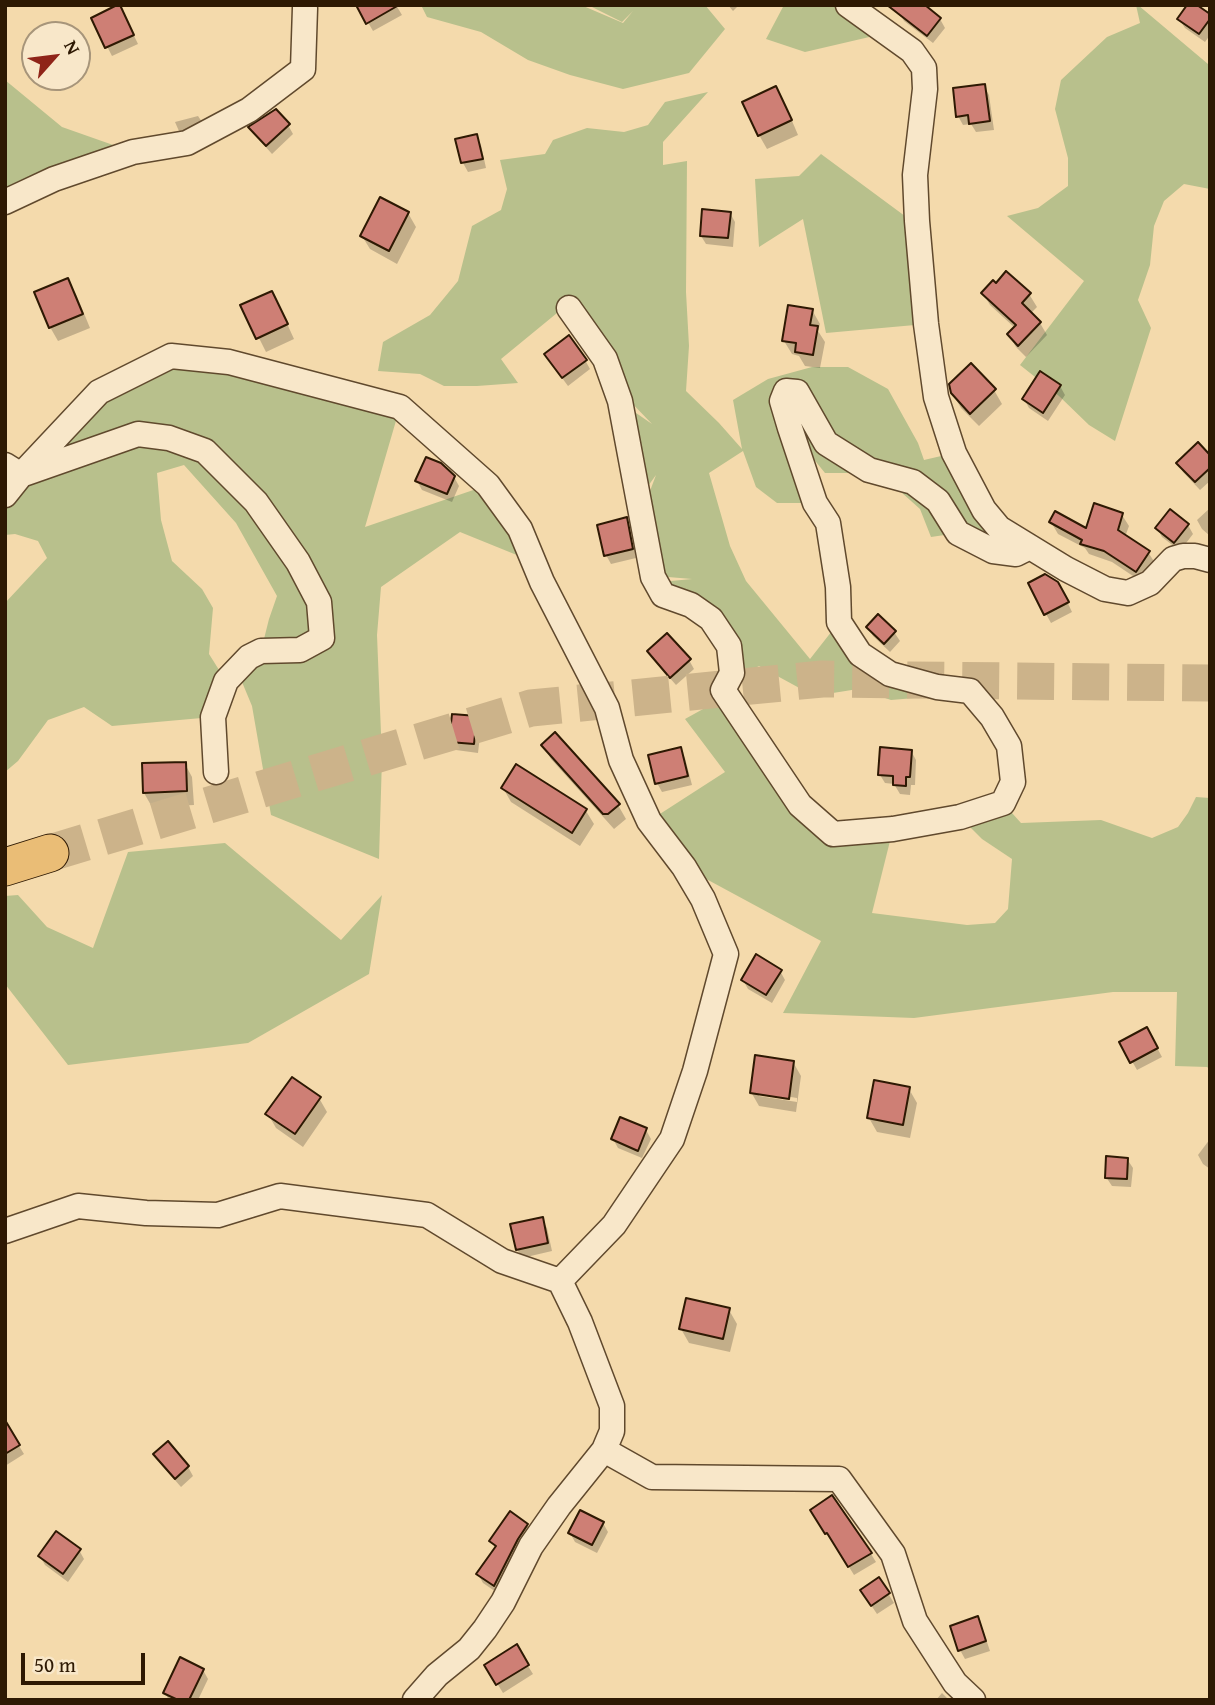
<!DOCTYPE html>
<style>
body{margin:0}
#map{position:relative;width:1215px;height:1705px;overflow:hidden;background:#f4daac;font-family:"Gentium Book Plus",serif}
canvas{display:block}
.frame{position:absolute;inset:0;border:7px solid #2e1903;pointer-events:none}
.north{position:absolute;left:21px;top:21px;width:70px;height:70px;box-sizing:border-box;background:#f8e7c9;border:2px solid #a7957a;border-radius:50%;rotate:62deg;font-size:19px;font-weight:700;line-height:28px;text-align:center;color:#2e1903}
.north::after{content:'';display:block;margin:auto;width:24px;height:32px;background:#8f2418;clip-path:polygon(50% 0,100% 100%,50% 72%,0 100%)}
.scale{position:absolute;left:21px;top:1653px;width:124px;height:32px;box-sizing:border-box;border:4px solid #2e1903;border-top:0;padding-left:9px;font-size:21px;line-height:24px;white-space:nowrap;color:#2e1903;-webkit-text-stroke:5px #f8e7c9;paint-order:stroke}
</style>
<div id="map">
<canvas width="1215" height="1705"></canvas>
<div class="frame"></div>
<div class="north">N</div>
<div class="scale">50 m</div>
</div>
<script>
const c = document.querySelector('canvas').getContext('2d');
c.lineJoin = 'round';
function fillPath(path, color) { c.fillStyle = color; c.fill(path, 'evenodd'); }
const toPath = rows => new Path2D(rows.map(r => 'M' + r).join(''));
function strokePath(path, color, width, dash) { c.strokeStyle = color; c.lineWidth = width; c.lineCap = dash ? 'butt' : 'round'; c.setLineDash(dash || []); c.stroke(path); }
const green = toPath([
 [421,5,581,5,623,23,633,11,622,22,588,5,705,5,725,29,689,73,623,89,570,75,528,60,481,32,427,17],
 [784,5,837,5,878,35,805,52,766,39],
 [1136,5,1138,5,1208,64,1210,62,1210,189,1184,184,1164,201,1154,226,1150,265,1138,300,1151,328,1115,441,1089,425,1059,396,1020,365,1084,281,1007,216,1038,208,1068,186,1068,158,1055,109,1061,80,1107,37,1140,23],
 [5,80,62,127,133,152,5,202],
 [708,92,663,142,663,165,687,161,686,292,689,346,686,391,719,423,742,449,733,400,768,379,812,367,848,367,888,389,918,443,924,460,954,453,998,528,993,551,958,533,931,537,920,509,901,492,912,483,869,470,849,473,825,473,791,431,815,503,777,503,756,487,743,451,709,473,730,546,746,581,810,659,839,622,860,654,951,695,891,700,858,689,814,696,759,666,733,681,731,646,660,582,692,579,656,576,644,507,656,475,643,493,626,406,652,424,625,396,568,304,501,359,518,383,477,386,444,386,420,374,378,371,383,342,430,315,458,281,472,226,501,210,507,189,500,160,545,154,553,140,587,128,624,132,648,125,665,102],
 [821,154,913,222,926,324,826,333,803,219,759,247,755,179,799,176],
 [171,356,400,407,365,527,488,485,534,562,460,532,381,587,377,635,382,758,379,859,271,815,252,706,237,670,261,651,269,619,277,596,236,523,184,465,157,473,161,520,172,561,202,589,213,608,209,654,226,681,213,717,112,726,84,707,48,720,18,761,5,772,5,603,47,558,38,541,15,534,5,535,5,495,99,392],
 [723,698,833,834,893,829,872,913,967,925,995,923,1008,909,1012,859,982,839,960,817,1003,803,1021,823,1101,820,1152,838,1178,827,1188,813,1196,797,1210,798,1210,1069,1207,1067,1175,1066,1177,992,1113,992,914,1018,783,1013,821,941,684,867,649,821,725,772,685,719],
 [225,843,341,940,382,895,369,974,248,1043,68,1065,5,984,5,896,18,895,47,927,93,948,128,852]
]);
const shadow = toPath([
 [358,5,396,5,402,15,373,31],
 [728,5,739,5,733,11],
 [899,12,940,19,945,28,933,43,904,21],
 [124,15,138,44,112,56,93,19],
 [1210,16,1210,35,1205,42,1185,28,1179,19],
 [984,86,989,95,994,130,976,132,971,124,963,125,958,116],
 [784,102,798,135,767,149,759,135],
 [198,116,204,125,182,138,175,122],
 [288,125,293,134,272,154,256,136,251,128],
 [476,136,481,145,486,168,468,172,463,163,457,140],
 [408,213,416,227,397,264,370,249,362,236],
 [730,213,735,222,733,247,706,244,701,236],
 [68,280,76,294,90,328,58,341,50,327],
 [983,293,1029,294,1037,307,1030,314,1040,323,1047,335,1026,357,1016,347,1009,335,1015,328,990,305],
 [243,306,279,306,294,339,266,352],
 [812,310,820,324,818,331,825,342,820,368,805,366,799,356,792,354,784,341],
 [585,360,590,369,568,386,551,363],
 [1060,386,1065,395,1048,421,1029,408,1024,399],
 [994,390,1002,404,979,426,961,408,952,393],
 [1210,457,1210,481,1200,490,1183,472,1178,463],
 [454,477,459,486,452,502,422,490,417,481],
 [1210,508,1210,536,1202,529,1197,520],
 [1122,515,1129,526,1125,537,1148,552,1155,563,1142,582,1112,562,1089,554,1085,548,1058,534,1051,522,1087,530],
 [626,519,631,528,636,558,611,564,606,555],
 [1188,525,1193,534,1180,551,1162,537,1157,528],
 [1063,593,1072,612,1051,623,1046,614],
 [868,627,894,632,900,641,890,652,873,636],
 [649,652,689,660,694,669,676,685,654,660],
 [476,718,481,727,478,753,456,750,451,741],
 [543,745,618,805,626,819,614,829,551,759],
 [680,749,685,758,692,785,662,792,657,783],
 [911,751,916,760,915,785,911,785,910,795,900,794,894,784,885,783,880,775],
 [185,764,192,777,194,805,152,807,144,793],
 [503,788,586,811,594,824,580,846,511,802],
 [780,971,785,980,772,1003,748,989,743,980],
 [1147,1029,1162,1057,1137,1070,1121,1042],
 [793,1062,801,1076,796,1112,759,1106,751,1092],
 [759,1092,797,1098,797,1102,759,1096],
 [909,1089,917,1103,910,1138,877,1132,869,1118],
 [319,1098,327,1112,303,1147,276,1128,268,1114],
 [646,1130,651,1139,642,1158,618,1148,613,1139],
 [1210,1139,1210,1169,1203,1164,1198,1155],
 [1127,1159,1133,1168,1131,1187,1112,1186,1106,1177],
 [542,1219,547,1228,552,1251,522,1258,517,1249],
 [729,1310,737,1324,730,1352,689,1343,681,1329],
 [8,1428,24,1454,5,1466,5,1430],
 [155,1454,188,1467,193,1476,181,1487,160,1463],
 [817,1519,871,1554,876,1562,854,1575,833,1541,832,1542],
 [603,1523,608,1532,597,1553,575,1542,570,1533],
 [527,1525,532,1534,499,1594,483,1583,478,1574,496,1549,491,1541],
 [79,1550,84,1559,68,1582,45,1565,40,1556],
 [879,1579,894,1603,877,1614,867,1599],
 [977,1619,982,1627,990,1651,965,1659,960,1650],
 [516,1647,533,1674,503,1693,486,1665],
 [203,1670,208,1679,198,1700,169,1700,165,1693],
 [942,1693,949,1700,936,1700]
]);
const building = toPath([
 [117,5,120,5,134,35,105,48,91,18,117,5],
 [356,5,399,5,366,24,356,5],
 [887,5,925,5,941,18,927,36,887,5],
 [1187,5,1197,5,1210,14,1210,19,1199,34,1177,19,1187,5],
 [985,84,990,121,969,124,968,115,956,117,953,88,985,84],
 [776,86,792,120,758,136,742,102,776,86],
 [276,109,290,124,266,146,248,127,276,109],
 [477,134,483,159,461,163,455,139,477,134],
 [380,197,409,212,389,251,360,236,380,197],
 [702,209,731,212,728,238,700,236,702,209],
 [1006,271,1031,293,1022,303,1041,322,1018,346,1007,334,1016,325,981,293,993,280,996,283,1006,271],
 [68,278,83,314,49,328,34,292,68,278],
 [272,291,288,324,256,339,240,305,272,291],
 [788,305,813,309,810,325,818,326,813,355,795,352,796,343,782,341,788,305],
 [569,335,587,360,562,378,544,354,569,335],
 [971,363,996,389,970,414,951,393,949,384,971,363],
 [1040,371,1061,385,1043,413,1022,399,1040,371],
 [1198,442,1210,455,1210,468,1195,482,1176,463,1198,442],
 [426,457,441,463,455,476,447,494,415,481,426,457],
 [1094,503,1123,513,1118,530,1150,551,1136,572,1104,551,1080,544,1082,540,1049,522,1055,511,1086,528,1094,503],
 [1170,509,1189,524,1174,543,1155,528,1170,509],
 [627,517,633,549,604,556,597,525,627,517],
 [1045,574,1058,582,1069,602,1044,615,1028,583,1045,574],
 [878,614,896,631,884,644,866,627,878,614],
 [667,633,691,659,670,678,647,651,667,633],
 [452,714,477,716,474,744,449,742,452,714],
 [555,732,620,804,608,814,603,814,541,745,555,732],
 [681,747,688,776,655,784,648,755,681,747],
 [880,747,912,750,910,777,906,777,906,786,893,785,893,776,878,775,880,747],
 [186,762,187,791,143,793,142,763,186,762],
 [516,764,587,809,572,833,501,788,516,764],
 [756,954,782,970,766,995,741,980,756,954],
 [1147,1027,1158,1048,1130,1063,1119,1042,1147,1027],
 [755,1055,794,1061,789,1099,750,1093,755,1055],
 [292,1077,321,1097,295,1134,265,1114,292,1077],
 [874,1080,910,1087,903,1125,867,1118,874,1080],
 [620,1117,647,1128,638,1151,611,1139,620,1117],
 [1106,1156,1128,1158,1127,1179,1105,1178,1106,1156],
 [543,1217,548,1243,516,1250,510,1224,543,1217],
 [686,1298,730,1308,723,1339,679,1329,686,1298],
 [5,1420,20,1445,5,1454,5,1420],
 [168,1441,189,1466,175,1479,153,1454,168,1441],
 [832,1495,872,1553,848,1567,827,1533,825,1534,810,1510,832,1495],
 [580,1510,604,1522,592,1545,568,1533,580,1510],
 [510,1511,528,1524,518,1539,494,1586,476,1574,496,1546,489,1541,510,1511],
 [56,1531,81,1549,63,1574,38,1556,56,1531],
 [879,1577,890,1593,871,1606,860,1590,879,1577],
 [978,1616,986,1641,958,1651,950,1626,978,1616],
 [517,1644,529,1665,496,1685,484,1665,517,1644],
 [180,1657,204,1669,189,1700,178,1700,163,1693,180,1657]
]);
const highwayTunnel = toPath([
 [50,853,531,708,822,679,1210,683]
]);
const minor = toPath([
 [848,5,912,51,924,68,925,89,915,175,917,221,926,324,936,397,954,453,984,510,999,528,1066,569,1105,589,1128,593,1150,583,1173,559,1183,556,1195,556,1210,560],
 [5,202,54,179,133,152,187,143,249,110,303,69,305,8],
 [569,308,605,359,620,401,653,577,663,595,691,605,711,619,729,646,732,673,723,690,800,805,833,834,893,829,960,817,1003,803,1013,782,1009,746,992,717,970,691,937,687,890,674,860,654,839,622,838,587,828,523,815,503,790,428,782,401,786,391,797,392,826,443,869,470,913,482,938,501,958,533,993,551,1016,554,1030,547],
 [5,465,21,475,138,434,169,438,205,451,256,502,298,562,319,602,322,638,300,650,261,651,249,657,226,681,213,717,216,772],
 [5,495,21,475,99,392,171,356,229,362,400,407,488,485,520,529,542,582,607,708,621,760,649,821,684,867,703,899,726,954,695,1071,672,1139,614,1225,560,1281],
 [5,1231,78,1206,146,1213,218,1215,280,1196,427,1215,502,1261,560,1281,580,1322,612,1406,612,1431,604,1450,559,1506,531,1546,503,1602,485,1629,469,1649,437,1675,415,1700],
 [604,1450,652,1477,839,1479,893,1554,915,1621,955,1683,973,1700]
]);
const highway = toPath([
 [5,867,50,853]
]);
fillPath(green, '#b8c08c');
fillPath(shadow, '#0003');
fillPath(building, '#ce7f75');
strokePath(building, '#2e1903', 2);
strokePath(highwayTunnel, '#ccb38a', 37, [37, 18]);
strokePath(minor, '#60492d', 27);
strokePath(highway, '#2e1903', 39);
strokePath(minor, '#f8e7c9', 24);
strokePath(highway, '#eabd76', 37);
</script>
